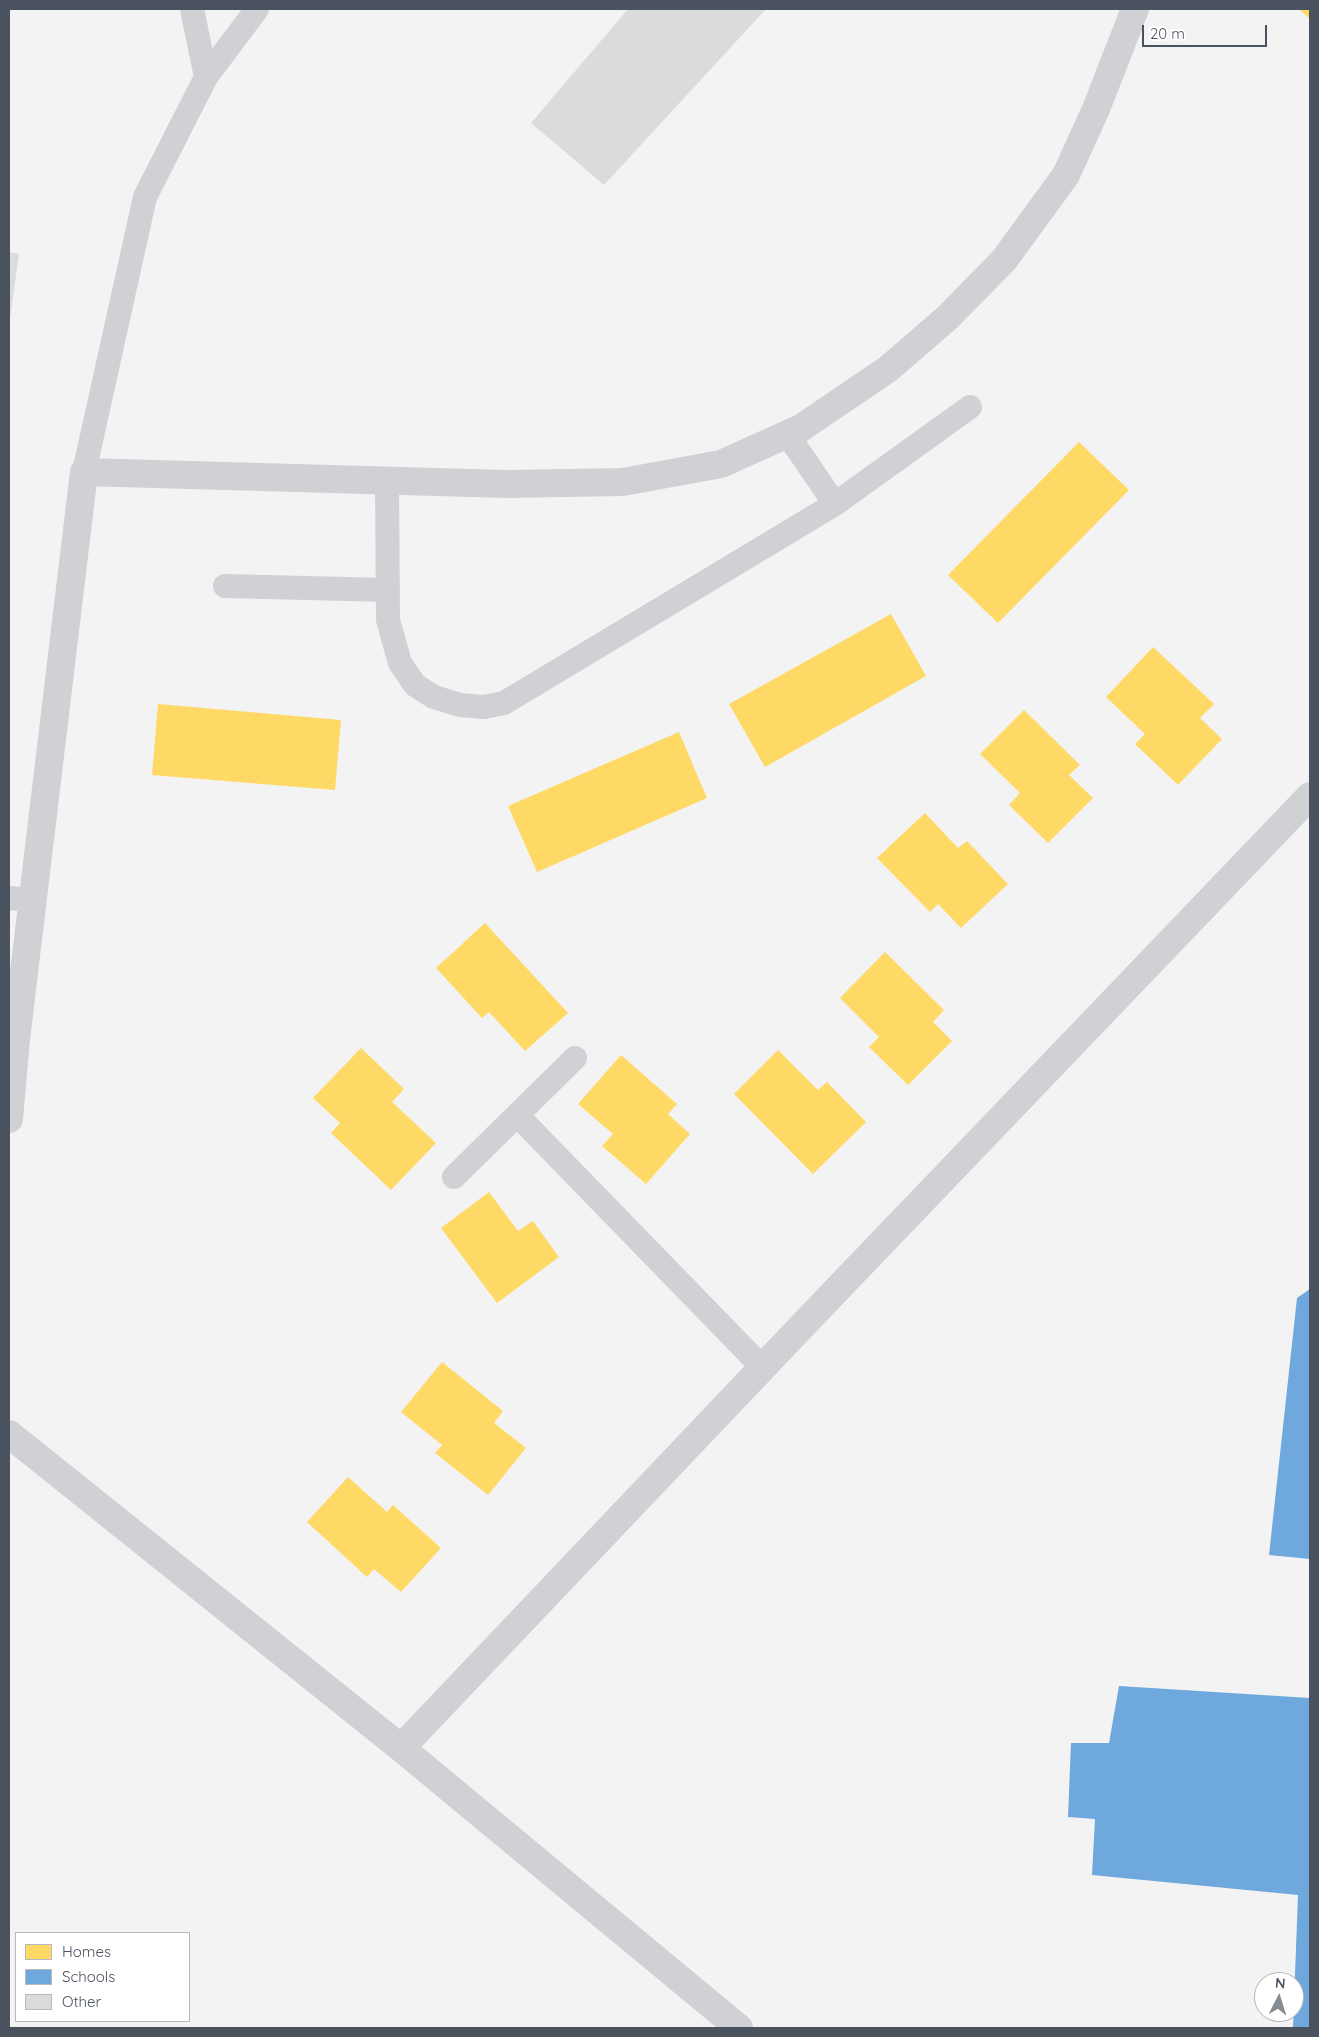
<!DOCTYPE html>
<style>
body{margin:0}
#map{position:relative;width:1319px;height:2037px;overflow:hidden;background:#f3f3f3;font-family:Quicksand,sans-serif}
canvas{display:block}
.frame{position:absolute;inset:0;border:10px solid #4a515f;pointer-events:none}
.legend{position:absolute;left:15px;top:1932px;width:175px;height:90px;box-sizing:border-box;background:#fff;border:1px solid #b7b9bf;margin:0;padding:6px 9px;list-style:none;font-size:15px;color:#4a515f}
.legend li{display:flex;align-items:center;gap:10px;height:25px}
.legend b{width:25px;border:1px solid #b7b9bf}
.north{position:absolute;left:1254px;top:1972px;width:50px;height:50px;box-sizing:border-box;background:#fff;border:1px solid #b7b9bf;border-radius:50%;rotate:5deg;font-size:14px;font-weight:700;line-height:20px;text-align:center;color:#4a515f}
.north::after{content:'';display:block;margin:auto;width:18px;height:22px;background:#858a93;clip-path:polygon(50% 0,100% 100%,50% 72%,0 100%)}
.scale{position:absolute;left:1142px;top:25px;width:125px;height:22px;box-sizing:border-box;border:2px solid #4a515f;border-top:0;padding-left:6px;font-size:15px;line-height:18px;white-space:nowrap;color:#4a515f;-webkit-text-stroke:4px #fff;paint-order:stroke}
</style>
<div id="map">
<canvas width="1319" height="2037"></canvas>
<div class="frame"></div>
<ul class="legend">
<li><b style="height:14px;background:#ffd966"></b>Homes</li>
<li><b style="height:14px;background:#6fa8dc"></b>Schools</li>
<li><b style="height:14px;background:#dadbdd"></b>Other</li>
</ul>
<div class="north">N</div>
<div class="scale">20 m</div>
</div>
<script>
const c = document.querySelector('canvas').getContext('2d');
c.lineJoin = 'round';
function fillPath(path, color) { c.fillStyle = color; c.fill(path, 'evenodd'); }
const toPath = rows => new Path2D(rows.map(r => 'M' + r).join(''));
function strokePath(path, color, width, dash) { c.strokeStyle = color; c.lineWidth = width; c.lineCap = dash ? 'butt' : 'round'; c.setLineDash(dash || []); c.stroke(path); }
const homes = toPath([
 [1299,9,1310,9,1310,19],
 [1079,442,1129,490,998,623,948,575],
 [891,614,926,676,765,767,729,704],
 [1153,647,1214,704,1200,718,1222,739,1178,785,1135,744,1145,734,1106,697],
 [158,704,341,720,335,790,152,775],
 [1024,710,1080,765,1069,775,1093,798,1048,843,1009,805,1020,793,980,754],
 [679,732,707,798,537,872,508,806],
 [925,813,958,848,967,841,1008,884,961,928,938,904,930,912,877,858],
 [485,923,568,1013,525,1051,489,1012,482,1018,436,968],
 [885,952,944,1010,933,1022,952,1041,908,1085,869,1047,879,1037,840,998],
 [361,1048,404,1089,392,1102,436,1143,391,1190,331,1133,340,1123,313,1098],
 [778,1050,818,1090,827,1082,866,1122,813,1174,734,1094],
 [621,1055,677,1104,668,1114,690,1134,646,1184,602,1146,613,1134,578,1104],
 [489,1192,518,1231,533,1221,559,1257,497,1303,441,1228],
 [442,1362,503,1411,494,1423,526,1448,488,1495,435,1453,442,1445,401,1412],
 [348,1477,387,1512,393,1505,441,1548,401,1592,374,1569,367,1577,307,1522]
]);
const schools = toPath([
 [1310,1289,1310,1559,1269,1555,1297,1298],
 [1119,1686,1310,1698,1310,2028,1293,2028,1298,1895,1092,1875,1095,1819,1068,1817,1071,1743,1109,1743]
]);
const building = toPath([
 [628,9,766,9,604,185,531,123],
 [9,252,19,254,10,319,9,319]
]);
const service = toPath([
 [206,77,257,9],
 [84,472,145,197,206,77,192,9],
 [387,481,388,620,400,663,415,685,434,697,460,705,484,707,504,703,835,504,787,434],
 [835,504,970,407],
 [225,586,388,590],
 [9,898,33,900],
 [517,1115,763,1368],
 [454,1177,575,1058]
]);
const minor = toPath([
 [9,1119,16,1039,84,472,507,484,623,482,721,464,801,428,888,369,947,318,1004,260,1066,175,1096,109,1135,9],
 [9,1434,401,1748,739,2028],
 [401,1748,804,1324,1310,796]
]);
fillPath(homes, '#ffd966');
fillPath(schools, '#6fa8dc');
fillPath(building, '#dadbdd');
strokePath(service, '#cfd1d4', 24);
strokePath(minor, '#cfd1d4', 28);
</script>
